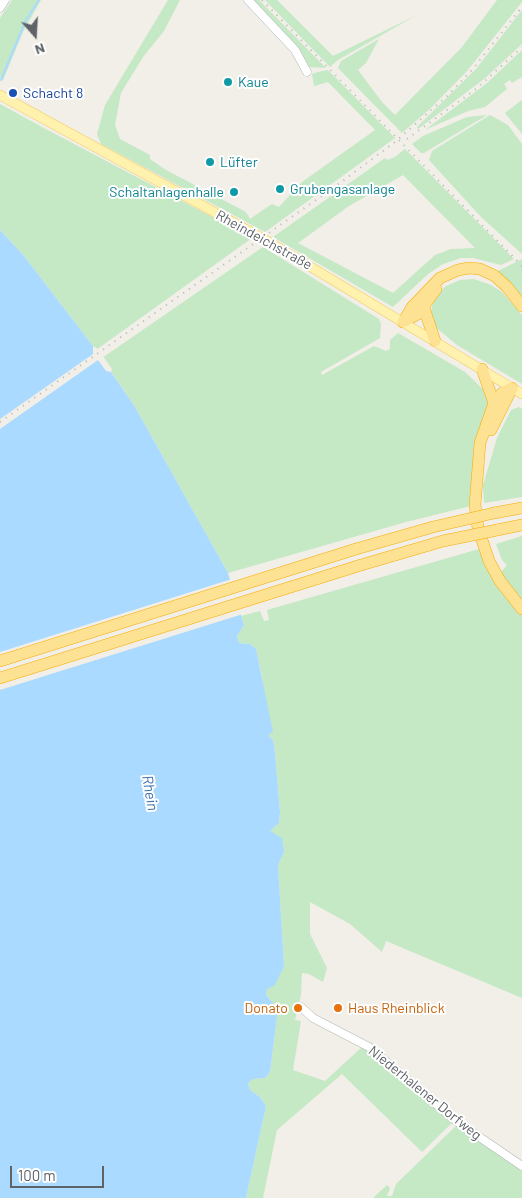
<!DOCTYPE html>
<meta charset="utf-8">
<style>
body{margin:0}
#map{position:relative;width:522px;height:1198px;overflow:hidden;background:#f1efe8;font-family:Barlow,sans-serif}
canvas{display:block}
.north{position:absolute;left:10px;top:10px;width:50px;height:50px;-webkit-text-stroke:4px #fff;paint-order:stroke;rotate:161deg;font-size:14px;font-weight:700;line-height:20px;text-align:center;color:#5f6368}
.north::after{content:'';display:block;margin:auto;width:18px;height:22px;background:#5f6368;clip-path:polygon(50% 0,100% 100%,50% 72%,0 100%)}
.scale{position:absolute;left:10px;top:1166px;width:94px;height:22px;box-sizing:border-box;border:2px solid #5f6368;border-top:0;padding-left:6px;font-size:15px;line-height:18px;white-space:nowrap;color:#5f6368;-webkit-text-stroke:4px #fff;paint-order:stroke}
</style>
<div id="map">
<canvas width="522" height="1198"></canvas>
<div class="north">N</div>
<div class="scale">100 m</div>
</div>
<script>
const c = document.querySelector('canvas').getContext('2d');
c.lineJoin = 'round';
function fillPath(path, color) { c.fillStyle = color; c.fill(path, 'evenodd'); }
const toPath = rows => new Path2D(rows.map(r => 'M' + r).join(''));
function strokePath(path, color, width, dash) { c.strokeStyle = color; c.lineWidth = width; c.lineCap = dash ? 'butt' : 'round'; c.setLineDash(dash || []); c.stroke(path); }
function drawText(font, color, halo, rows, align = 'center') {
  c.font = font + ' Barlow,sans-serif'; c.lineWidth = 4; c.setLineDash([]); c.textBaseline = 'middle'; c.strokeStyle = halo; c.fillStyle = color; for (const [text, x, y, turn = 0] of rows) {
    c.save(); c.translate(x, y); c.rotate((+turn || 0) * Math.PI / 180); c.textAlign = isNaN(turn) ? turn : align; if (halo) c.strokeText(text, 0, 0); c.fillText(text, 0, 0); c.restore();
  }
}
const green = toPath([
 [12,0,41,0,23,32,3,80,0,77,0,18],
 [168,0,180,0,164,31,143,57,121,93,115,125,120,139,150,155,150,159,166,170,246,212,250,219,272,204,279,207,302,182,375,130,328,82,314,86,312,74,318,72,328,70,395,138,265,232,101,144,97,134,105,105],
 [251,0,259,0,326,68,308,67,298,49],
 [265,0,277,0,333,56,415,16,338,60,330,67],
 [497,0,522,0,522,2,467,71,431,108,402,133,338,68,341,61,379,39,366,63,358,70,382,102,395,115,462,47],
 [522,10,522,44,484,79,418,129,417,127,476,69],
 [522,50,522,77,512,83,510,80,504,84,507,89,485,107,468,111,425,130,487,83],
 [522,100,522,134,505,113],
 [0,104,42,127,252,238,96,350,24,256,0,230],
 [487,115,424,153,421,153,412,144,423,136,467,117],
 [490,115,508,125,522,144,522,254,481,217,429,160,432,151],
 [405,149,514,259,501,265,473,258,461,258,443,264,428,274,393,307,273,237,385,158,387,160,395,157],
 [403,175,475,248,451,249,435,255,393,293,298,243,349,206],
 [263,247,379,319,381,324,380,338,321,372,322,375,374,346,386,351,390,349,390,340,398,333,465,372,486,392,490,399,471,506,406,522,228,573,135,407,102,358],
 [522,259,522,299,496,272],
 [474,279,491,285,502,292,522,315,522,384,457,345,434,326,431,313,433,299,437,293,446,286,460,280],
 [519,407,522,409,522,497,484,503,483,485,497,438,511,410],
 [522,536,522,998,386,941,382,952,350,924,310,902,310,934,327,968,323,982,309,974,302,973,301,995,295,1020,301,1021,293,1070,325,1081,362,1047,367,1048,401,1074,452,1123,422,1152,342,1074,277,1130,263,1198,246,1198,266,1106,260,1097,250,1090,248,1083,253,1079,265,1078,270,1072,278,1009,266,995,267,988,284,966,278,865,284,852,270,831,279,823,280,812,275,753,273,740,268,735,262,677,256,649,250,644,239,643,237,636,244,625,241,616,260,611,264,621,269,620,267,610,479,549,501,572,507,565,502,560,496,544],
 [457,1125,522,1170,522,1198,373,1198,387,1185,390,1188,387,1196,392,1196,396,1184]
]);
const water = toPath([
 [0,230,24,256,96,350,135,407,228,573,244,625,237,636,239,643,250,644,256,649,273,732,268,735,273,740,275,753,280,812,279,823,270,831,282,838,284,852,278,865,284,966,275,985,267,989,266,995,278,1009,270,1072,265,1078,253,1079,248,1083,250,1090,260,1097,266,1106,246,1198,0,1198]
]);
const pier = toPath([
 [93,346,98,349,112,369,111,372,106,371,98,360,0,429,0,419,93,354],
 [232,579,243,614,0,690,0,652]
]);
const stream = toPath([
 [1,80,26,20,39,0]
]);
const minor = toPath([
 [248,0,295,50,307,72],
 [0,8,5,0],
 [301,1007,313,1018,369,1047,456,1121,522,1166]
]);
const major = toPath([
 [0,95,271,243,522,394]
]);
const highway = toPath([
 [424,308,435,341],
 [403,322,412,307,440,278,458,270,469,268,480,269,495,276,507,287,522,306],
 [403,322,418,314,436,289],
 [482,369,494,403],
 [512,388,502,393,494,403,480,443,475,505,478,528,489,561,500,581,522,609],
 [491,430,512,388],
 [494,513,522,508],
 [497,530,522,525],
 [0,661,356,549],
 [0,678,361,565]
]);
const rail = toPath([
 [262,0,522,266],
 [407,139,476,89,522,47],
 [0,422,340,183,395,142,446,97,472,70,522,7]
]);
const highwayBridge = toPath([
 [356,549,433,527,494,513],
 [361,565,443,541,497,530]
]);
const markers = [
 [228,82,5,"#0f9aa8"],
 [13,93,5,"#1a4fb4"],
 [210,162,5,"#0f9aa8"],
 [280,189,5,"#0f9aa8"],
 [234,192,5,"#0f9aa8"],
 [298,1008,5,"#e8710a"],
 [338,1008,5,"#e8710a"]
];
const cultureNames = [
 ["Kaue",238,82],
 ["Lüfter",220,162],
 ["Grubengasanlage",290,189],
 ["Schaltanlagenhalle",224,192,"right"]
];
const transitNames = [
 ["Schacht 8",23,93]
];
const streetNames = [
 ["Rheindeichstraße",264,240,29],
 ["Niederhalener Dorfweg",425,1093,39]
];
const foodNames = [
 ["Donato",288,1008],
 ["Haus Rheinblick",348,1008,"left"]
];
const waterNames = [
 ["Rhein",150,793,80]
];
fillPath(green, '#c5e8c5');
fillPath(water, '#aadaff');
fillPath(pier, '#f1efe8');
strokePath(stream, '#aadaff', 2);
strokePath(minor, '#b5b8bc', 9);
strokePath(major, '#f2c960', 10);
strokePath(highway, '#f9ab00', 12);
strokePath(minor, '#fff', 8);
strokePath(major, '#fff2af', 9);
strokePath(highway, '#fde293', 11);
strokePath(rail, '#b6b7b8', 2, [1, 6]);
strokePath(highwayBridge, '#f9ab00', 12, []);
strokePath(highwayBridge, '#fde293', 11);
for (const [x, y, r, color] of markers) { const dot = new Path2D(); dot.arc(x, y, r, 0, 2 * Math.PI); c.fillStyle = color; c.fill(dot); strokePath(dot, '#fff', 2); }
drawText('14px', '#0d838f', '#fff', cultureNames, 'left');
drawText('14px', '#164399', '#fff', transitNames, 'left');
drawText('14px', '#5f6368', '#fff', streetNames);
drawText('14px', '#c56008', '#fff', foodNames, 'right');
drawText('italic 15px', '#4174aa', '#fff', waterNames);
</script>
